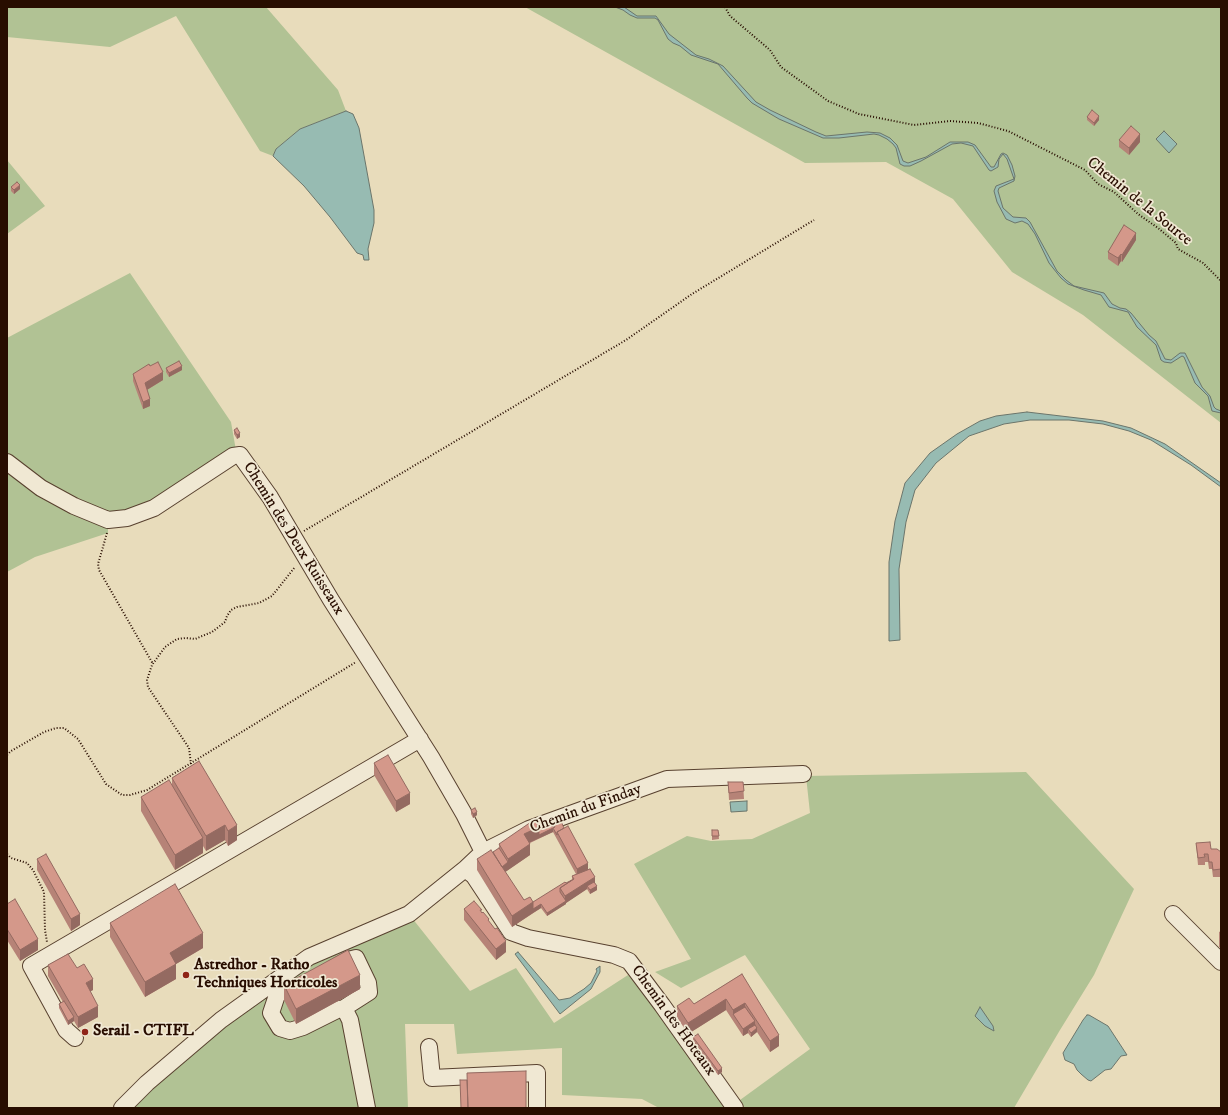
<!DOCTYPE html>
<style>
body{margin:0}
#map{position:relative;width:1228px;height:1115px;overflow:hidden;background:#e8dcbb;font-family:"IM FELL DW Pica",serif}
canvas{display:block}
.frame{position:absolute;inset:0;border:8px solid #280d00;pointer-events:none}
</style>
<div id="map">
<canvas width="1228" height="1115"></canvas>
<div class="frame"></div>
</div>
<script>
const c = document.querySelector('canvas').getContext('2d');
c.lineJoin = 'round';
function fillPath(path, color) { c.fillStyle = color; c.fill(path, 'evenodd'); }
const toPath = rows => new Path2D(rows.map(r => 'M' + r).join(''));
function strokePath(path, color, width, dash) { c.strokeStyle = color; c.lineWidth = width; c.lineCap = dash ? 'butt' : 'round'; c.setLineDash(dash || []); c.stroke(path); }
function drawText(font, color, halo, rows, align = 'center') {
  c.font = font + ' "IM FELL DW Pica",serif'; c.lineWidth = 3.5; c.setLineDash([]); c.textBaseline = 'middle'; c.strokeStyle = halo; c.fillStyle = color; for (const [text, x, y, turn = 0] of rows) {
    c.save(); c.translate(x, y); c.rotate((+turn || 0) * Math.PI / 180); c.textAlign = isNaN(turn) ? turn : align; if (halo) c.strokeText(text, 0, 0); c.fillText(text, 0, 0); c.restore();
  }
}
const green = toPath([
 [7,7,266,7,338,90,346,111,300,129,276,149,273,156,260,151,176,16,110,47,7,37],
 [525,7,1221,7,1221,423,1083,315,1012,272,953,199,886,162,805,163],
 [7,160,45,206,7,234],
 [130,273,231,422,238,462,178,498,113,528,108,521,108,533,35,557,7,572,7,338],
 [1026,772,1134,889,1094,975,1060,1030,1014,1108,745,1108,740,1100,810,1049,745,955,681,988,655,972,691,959,634,864,687,836,711,841,752,839,810,813,806,776],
 [412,918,470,991,516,968,554,1023,628,975,667,1021,728,1108,659,1108,642,1099,562,1095,562,1048,457,1054,454,1024,405,1024,408,1108,131,1108,143,1096,250,1004,311,961]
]);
const water = toPath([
 [615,7,624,7,637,16,656,16,669,34,696,55,709,59,723,66,756,102,770,110,816,132,826,136,867,132,880,133,890,138,897,145,903,161,908,163,926,157,950,142,968,142,975,145,991,167,994,167,1001,154,1003,153,1007,155,1012,165,1015,176,1014,181,999,188,998,191,1003,208,1013,217,1026,218,1030,222,1057,271,1066,280,1074,286,1104,293,1112,304,1120,308,1126,309,1131,313,1149,335,1156,341,1165,359,1171,360,1180,353,1185,353,1202,387,1210,396,1214,407,1216,409,1221,411,1221,413,1212,411,1208,396,1195,383,1184,357,1182,356,1171,363,1164,362,1161,360,1156,345,1137,327,1128,312,1109,307,1101,295,1084,290,1068,284,1061,278,1049,263,1035,234,1028,224,1022,221,1015,223,1006,219,997,202,994,191,996,186,1014,179,1007,159,1003,154,999,159,998,167,991,171,989,170,973,146,961,143,952,144,921,161,910,166,904,166,900,164,896,148,893,144,887,139,879,135,874,134,839,138,823,138,779,119,752,103,747,98,718,64,691,55,680,46,673,43,668,39,658,20,655,18,637,18,630,15,623,10,615,7],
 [346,111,353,114,359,128,374,210,374,223,368,249,369,260,364,260,363,255,357,253,330,217,304,186,273,156,276,149,300,129,346,111],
 [1164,131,1177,144,1169,153,1156,139,1164,131],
 [1027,412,1103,421,1131,428,1165,444,1221,483,1221,487,1191,465,1151,440,1129,431,1103,424,1069,420,1030,420,1004,424,969,436,936,463,915,490,906,522,899,569,900,640,889,641,889,562,895,521,905,483,930,453,957,434,980,421,996,416,1027,412],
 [747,801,747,811,731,812,730,802,747,801],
 [518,952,559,1000,570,998,584,989,591,983,597,971,596,969,600,966,600,972,591,989,560,1014,515,954,518,952],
 [980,1007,993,1026,994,1031,985,1026,975,1016,980,1007],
 [1087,1015,1089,1015,1108,1026,1127,1055,1121,1056,1111,1069,1105,1070,1091,1081,1088,1080,1081,1074,1077,1070,1074,1064,1065,1060,1063,1053,1083,1020,1087,1015]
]);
const path = toPath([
 [725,7,730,16,770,50,781,67,828,101,859,114,914,125,950,121,978,123,1008,131,1085,170,1098,184,1114,192,1138,214,1158,228,1176,243,1178,249,1203,263,1221,281],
 [304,531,626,340,692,294,814,220],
 [107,533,98,564,99,570,153,664],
 [7,755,11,751,44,732,56,728,64,728,78,739,106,784,122,795,130,795,147,790,356,662],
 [191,764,189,748,148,687,147,680,152,665,165,647,177,639,186,638,195,639,212,632,225,622,227,616,231,610,237,607,259,603,272,596,295,567],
 [7,854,11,858,27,863,33,870,44,892,45,930,47,942]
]);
const minor = toPath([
 [7,462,41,488,74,506,108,520,127,518,154,508,233,456,240,455,270,497,331,600,431,757,464,814,483,852],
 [465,869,474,876,511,932,528,938,614,955,629,961,662,1005,735,1108],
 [1173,914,1221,962],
 [334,968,348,960,356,958,368,983,369,992,344,1008],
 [281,977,287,988,277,995,271,1013,280,1028,290,1031,303,1027,339,1009,344,1008,350,1020,367,1108],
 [75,1038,66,1030,31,966,420,739],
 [429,1047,432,1078,537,1073,537,1108],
 [122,1108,147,1083,221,1020,309,957,409,914,465,869,483,852,529,829,667,779,803,774]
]);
const wall = toPath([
 [1087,117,1099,120,1094,126,1087,120],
 [1119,140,1140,142,1129,155,1119,147],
 [11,187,20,189,14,194,11,191],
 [1136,240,1122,262,1121,261,1118,266,1108,259,1108,252],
 [150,366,163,380,147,390,150,406,143,409,133,381,133,374],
 [166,368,182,370,169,377,166,372],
 [234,430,240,437,237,439,234,434],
 [199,761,237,840,228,846,225,840,206,851,203,846,203,853,175,870,141,811,141,797,172,784,172,778],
 [374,763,410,804,396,812,374,775],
 [728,782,743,782,744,799,729,800],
 [471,810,477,815,473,818,471,814],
 [553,822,588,870,595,883,597,890,590,894,587,889,566,903,566,904,547,916,541,908,512,927,477,870,477,859,493,852,499,848,499,844,539,827,554,828,553,826],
 [553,832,576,874,572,876,572,880,533,902,524,900,505,872,530,855,530,843],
 [712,830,718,830,719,839,712,840],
 [1196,843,1211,849,1221,852,1221,877,1213,877,1212,869,1209,869,1208,862,1205,862,1205,865,1198,865],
 [37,859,80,925,71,931,37,870],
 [7,904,38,950,20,961,7,940],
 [464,909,482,912,489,922,506,952,496,960,464,920],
 [110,923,203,948,176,964,176,979,145,997,110,937],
 [1221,931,1221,948,1219,947,1219,932],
 [48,965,77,968,93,990,90,991,98,1017,78,1028,74,1021,68,1025,59,1008,59,1004,63,1002,48,976],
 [742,974,779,1046,770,1052,757,1032,751,1037,748,1033,743,1036,726,1010,688,1034,677,1017,677,1006,694,1004],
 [284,985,360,989,296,1024,284,1000],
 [693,1037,722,1072,718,1075,693,1041]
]);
const shadedWall = toPath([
 [1099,116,1099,120,1094,126,1094,123],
 [1140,134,1140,142,1129,155,1129,148],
 [20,185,20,189,14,194,14,190],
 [1136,233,1136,240,1122,262,1122,255],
 [1121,254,1121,261,1118,266,1118,258],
 [182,366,182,370,169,377,169,373],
 [163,372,163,380,145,391,145,383],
 [150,399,150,406,143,409,143,402],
 [240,433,240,437,237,439,237,435],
 [410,793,410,804,396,812,396,801],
 [477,812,477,815,473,818,473,814],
 [225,825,225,840,206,851,206,836],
 [237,825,237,840,228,846,228,831],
 [539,827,553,828,553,832,524,845,524,834],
 [203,838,203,853,175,870,175,855],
 [530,844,530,855,501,875,501,868,508,862,508,859],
 [588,863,588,871,577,876,577,869],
 [595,877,595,885,587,886,587,889,566,903,566,904,547,916,547,913,565,901,565,896],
 [597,886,597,890,590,894,590,890],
 [533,902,533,913,512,927,512,916],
 [541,904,541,908,533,913,533,909],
 [80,914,80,925,71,931,71,919],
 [203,933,203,948,176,964,176,979,145,997,145,982,170,953],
 [38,939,38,950,20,961,20,950],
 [506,941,506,952,496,960,496,949],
 [360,975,360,989,296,1024,296,1009],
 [93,979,93,990,86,994,86,983],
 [726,999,726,1010,688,1034,688,1023],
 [745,1003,745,1014,733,1014,733,1010],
 [98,1006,98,1017,78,1028,78,1017],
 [74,1017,74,1021,68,1025,68,1021],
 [755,1021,755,1029,748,1029,748,1033,743,1036,743,1029],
 [757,1028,757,1032,751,1037,751,1033],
 [779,1035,779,1046,770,1052,770,1041],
 [722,1068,722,1072,718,1075,718,1071]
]);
const building = toPath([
 [1092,110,1099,116,1094,123,1087,117,1092,110],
 [1131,126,1140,134,1129,148,1119,140,1131,126],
 [17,182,20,185,14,190,11,187,17,182],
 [1124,225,1136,233,1122,255,1121,254,1118,258,1108,252,1124,225],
 [179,361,182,366,169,373,166,368,179,361],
 [158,362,163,372,145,383,150,399,143,402,133,374,149,364,150,366,158,362],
 [237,428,240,433,237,435,234,430,237,428],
 [388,755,410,793,396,801,374,763,388,755],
 [199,761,237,825,228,831,225,825,206,836,172,778,199,761],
 [169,780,203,838,175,855,141,797,169,780],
 [728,782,743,782,744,791,729,793,728,782],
 [475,808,477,812,473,814,471,810,475,808],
 [560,819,564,828,557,832,557,835,553,828,539,835,539,827,550,823,554,828,555,826,553,822,560,819],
 [536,820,539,827,524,834,530,844,508,859,499,844,531,822,536,820],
 [568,826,588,863,577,869,557,832,568,826],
 [712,830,718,830,719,836,712,836,712,830],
 [1210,842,1211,849,1217,849,1221,852,1221,869,1213,870,1212,862,1209,862,1208,854,1204,854,1205,857,1198,858,1196,843,1210,842],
 [499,848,508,862,502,867,493,852,499,848],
 [491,850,524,900,530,897,533,902,512,916,477,859,491,850],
 [46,854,80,914,71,919,37,859,46,854],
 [590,869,595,877,565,896,560,888,574,879,572,876,590,869],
 [572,880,560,888,560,892,566,901,547,913,541,904,533,909,533,902,565,882,566,883,572,880],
 [594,882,597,886,590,890,587,886,594,882],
 [175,884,203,933,170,953,176,964,145,982,110,923,175,884],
 [15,899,38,939,20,950,7,929,7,904,15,899],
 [474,901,482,910,480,910,482,913,483,912,489,919,488,920,495,929,497,928,506,941,496,949,464,909,474,901],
 [348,950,360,975,296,1009,284,985,348,950],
 [68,954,77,968,84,964,93,979,86,983,98,1006,78,1017,48,965,68,954],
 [742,974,779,1035,770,1041,745,1003,733,1010,726,999,688,1023,677,1006,689,998,694,1004,742,974],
 [64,1001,74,1017,68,1021,59,1004,64,1001],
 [745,1007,755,1021,743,1029,733,1014,745,1007],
 [755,1025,757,1028,751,1033,748,1029,755,1025],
 [698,1034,722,1068,718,1071,693,1037,698,1034],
 [526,1071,526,1108,468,1108,467,1073,526,1071],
 [460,1080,467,1080,468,1108,461,1108,460,1080]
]);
const markers = [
 [186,975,4,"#8f2418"],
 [85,1032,4,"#8f2418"]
];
const streetNames = [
 ["Chemin de la Source",1139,202,39],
 ["Chemin des Deux Ruisseaux",293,539,58],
 ["Chemin du Finday",586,809,-20],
 ["Chemin des Hoteaux",673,1021,54]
];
const poiNames = [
 ["Astredhor - Ratho",194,966],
 ["Techniques Horticoles",194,984],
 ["Serail - CTIFL",93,1032]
];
fillPath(green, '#b1c294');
fillPath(water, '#97bbb2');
strokePath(water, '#6b756b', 1);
strokePath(minor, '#58412f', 18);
strokePath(path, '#280d00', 2, [1, 2]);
strokePath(minor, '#f0e8d3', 16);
fillPath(wall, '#b68377');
fillPath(shadedWall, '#946a61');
fillPath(building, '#d4988a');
strokePath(building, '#946a61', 1);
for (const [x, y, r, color] of markers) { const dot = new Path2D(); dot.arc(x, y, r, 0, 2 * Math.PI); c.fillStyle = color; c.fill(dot); strokePath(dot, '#f0e8d3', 1.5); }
drawText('16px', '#280d00', '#f0e8d3', streetNames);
drawText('bold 16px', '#280d00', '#f0e8d3', poiNames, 'left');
</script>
